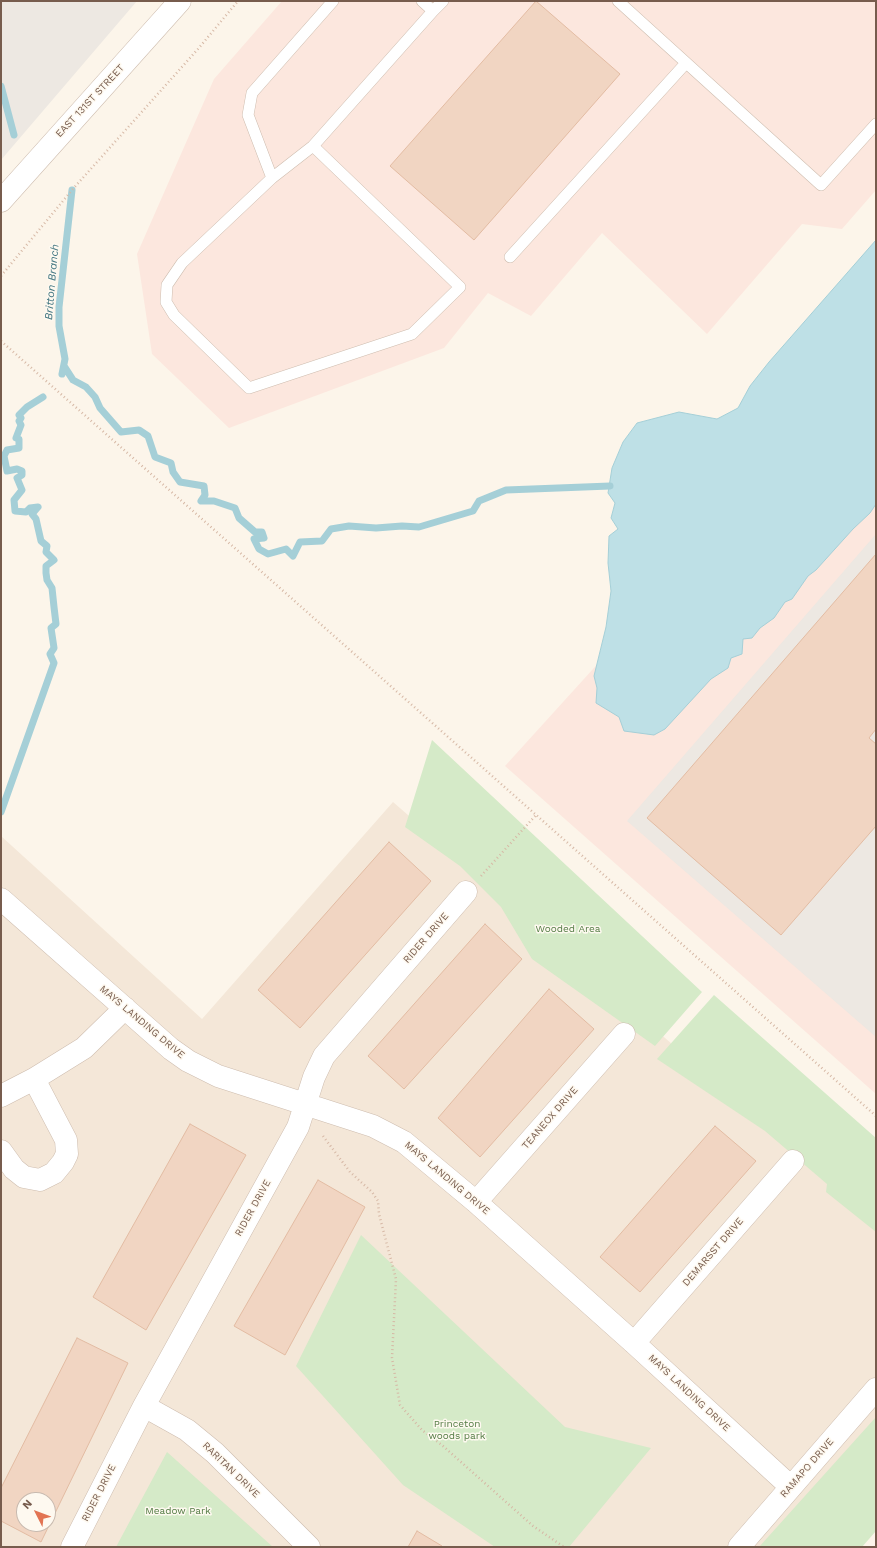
<!DOCTYPE html>
<style>
body{margin:0}
#map{position:relative;width:877px;height:1548px;overflow:hidden;background:#fcf5ea;font-family:"Work Sans",sans-serif}
canvas{display:block}
.frame{position:absolute;inset:0;border:2px solid #775c4d;pointer-events:none}
.north{position:absolute;left:16px;top:1492px;width:40px;height:40px;box-sizing:border-box;background:#fef9f0;border:1px solid #c8baaf;border-radius:50%;rotate:312deg;font-size:11px;font-weight:700;line-height:16px;text-align:center;color:#775c4d}
.north::after{content:'';display:block;margin:auto;width:14px;height:18px;background:#e27453;clip-path:polygon(50% 0,100% 100%,50% 72%,0 100%)}
</style>
<div id="map">
<canvas width="877" height="1548"></canvas>
<div class="frame"></div>
<div class="north">N</div>
</div>
<script>
const c = document.querySelector('canvas').getContext('2d');
c.lineJoin = 'round';
function fillPath(path, color) { c.fillStyle = color; c.fill(path, 'evenodd'); }
const toPath = rows => new Path2D(rows.map(r => 'M' + r).join(''));
function strokePath(path, color, width, dash) { c.strokeStyle = color; c.lineWidth = width; c.lineCap = dash ? 'butt' : 'round'; c.setLineDash(dash || []); c.stroke(path); }
function drawText(font, color, halo, rows, align = 'center') {
  c.font = font + ' "Work Sans",sans-serif'; c.lineWidth = 3; c.setLineDash([]); c.textBaseline = 'middle'; c.strokeStyle = halo; c.fillStyle = color; for (const [text, x, y, turn = 0] of rows) {
    c.save(); c.translate(x, y); c.rotate((+turn || 0) * Math.PI / 180); c.textAlign = isNaN(turn) ? turn : align; if (halo) c.strokeText(text, 0, 0); c.fillText(text, 0, 0); c.restore();
  }
}
const residential = toPath([
 [393,802,876,1221,876,1422,765,1547,1,1547,1,836,202,1019],
 [24,1500,48,1500,48,1524,24,1524]
]);
const commercial = toPath([
 [282,1,876,1,876,190,842,229,802,224,707,334,602,233,531,316,488,293,444,348,229,428,152,354,137,254,214,79],
 [876,357,876,1094,505,766]
]);
const industrial = toPath([
 [1,1,137,1,1,160],
 [876,534,876,1037,627,821]
]);
const green = toPath([
 [432,740,702,992,655,1046,532,959,501,907,460,866,405,827],
 [714,995,876,1138,876,1232,826,1192,827,1184,765,1131,657,1059],
 [361,1235,565,1427,651,1448,569,1547,495,1547,403,1485,296,1366],
 [876,1417,876,1531,862,1547,759,1547],
 [167,1452,273,1547,116,1547]
]);
const water = toPath([
 [876,240,876,504,870,513,853,529,816,570,808,576,792,599,785,602,774,618,760,628,752,638,743,639,742,654,731,658,728,668,711,679,665,729,654,735,624,731,619,717,596,703,597,688,594,676,606,627,611,591,608,563,609,536,618,529,611,518,615,503,608,493,612,468,623,442,637,423,679,412,717,419,738,408,750,386,769,362,876,240]
]);
const stream = toPath([
 [1,86,14,135],
 [64,366,73,380,86,387,95,397,100,408,121,432,139,430,148,436,155,457,171,463,173,472,180,482,204,486,205,495,201,501,214,501,235,508,239,518,255,532,262,532,264,538,254,539,259,549,268,554,286,549,293,556,300,542,322,541,331,529,349,526,376,528,402,526,419,527,473,511,479,501,506,490,610,486],
 [62,374,65,359,59,326,59,307,72,190],
 [1,812,54,663,50,654,54,648,51,628,56,624,54,607,52,588,47,580,46,573,46,566,54,560,46,552,47,546,41,541,36,519,32,514,38,507,30,508,26,512,15,511,14,500,22,490,17,478,22,475,22,471,17,469,7,471,4,456,7,450,19,448,19,439,16,438,21,425,19,421,21,418,19,415,27,407,43,397]
]);
const building = toPath([
 [536,1,620,74,474,240,390,166,536,1],
 [876,554,876,729,869,738,876,744,876,826,781,935,647,818,876,554],
 [389,842,431,881,300,1028,258,990,389,842],
 [485,924,522,959,404,1089,368,1056,485,924],
 [549,989,594,1029,480,1157,438,1118,549,989],
 [190,1124,246,1155,146,1330,93,1297,190,1124],
 [715,1126,756,1161,640,1292,600,1257,715,1126],
 [318,1180,365,1207,285,1355,234,1326,318,1180],
 [77,1338,128,1363,41,1542,1,1521,1,1488,77,1338],
 [24,1500,48,1500,48,1524,24,1524,24,1500],
 [417,1531,442,1546,441,1547,408,1547,417,1531]
]);
const path = toPath([
 [1,276,72,190,198,49,238,1],
 [1,341,876,1116],
 [481,876,536,815],
 [323,1136,350,1172,372,1192,378,1201,379,1214,396,1279,392,1358,400,1405,422,1430,443,1446,533,1526,564,1547]
]);
const service = toPath([
 [422,1,433,11,443,1],
 [618,1,821,185,876,124],
 [313,146,460,287,412,334,249,388,174,315,166,302,167,285,182,263,272,178,248,115,252,93,333,1],
 [272,178,313,146,433,11],
 [510,257,686,63]
]);
const minor = toPath([
 [1,899,171,1049,188,1061,218,1076,373,1126,404,1142,476,1202,634,1343,791,1487],
 [1,1096,34,1079,84,1048,125,1008],
 [1,1151,14,1169,24,1177,40,1180,54,1173,63,1162,67,1154,66,1140,34,1079],
 [476,1202,624,1034],
 [634,1343,793,1161],
 [144,1406,187,1430,215,1453,309,1547],
 [72,1547,144,1406,298,1127,314,1077,324,1056,466,892],
 [739,1547,876,1389]
]);
const tertiary = toPath([
 [1,201,180,1]
]);
const streetNames = [
 ["EAST 131ST STREET",90,101,-47],
 ["RIDER DRIVE",426,938,-49],
 ["MAYS LANDING DRIVE",142,1022,40],
 ["TEANEOX DRIVE",550,1118,-49],
 ["MAYS LANDING DRIVE",447,1178,40],
 ["RIDER DRIVE",253,1208,-61],
 ["DEMARSST DRIVE",713,1252,-49],
 ["MAYS LANDING DRIVE",689,1393,43],
 ["RAMAPO DRIVE",807,1468,-49],
 ["RARITAN DRIVE",231,1470,44],
 ["RIDER DRIVE",99,1493,-63]
];
const parkNames = [
 ["Wooded Area",568,929],
 ["Princeton",457,1424],
 ["woods park",457,1436],
 ["Meadow Park",178,1511]
];
const waterNames = [
 ["Britton Branch",52,282,-85]
];
fillPath(residential, '#f4e7d8');
fillPath(commercial, '#fce7de');
fillPath(industrial, '#ede8e2');
fillPath(green, '#d5eac8');
fillPath(water, '#bee0e6');
strokePath(water, '#a5cfd7', 1);
strokePath(stream, '#a5cfd7', 7);
fillPath(building, '#f1d5c2');
strokePath(building, '#e3bca3', 1);
strokePath(service, '#cebdaf', 12);
strokePath(minor, '#cebdaf', 23);
strokePath(tertiary, '#cebdaf', 23);
strokePath(path, '#d6b8a5', 2.5, [1, 3]);
strokePath(service, '#fff', 11);
strokePath(minor, '#fff', 22);
strokePath(tertiary, '#fff', 22);
drawText('10px', '#775c4d', '#fef9f0', streetNames);
drawText('10px', '#547c45', '#fef9f0', parkNames);
drawText('italic 11px', '#447782', '#fef9f0', waterNames);
</script>
